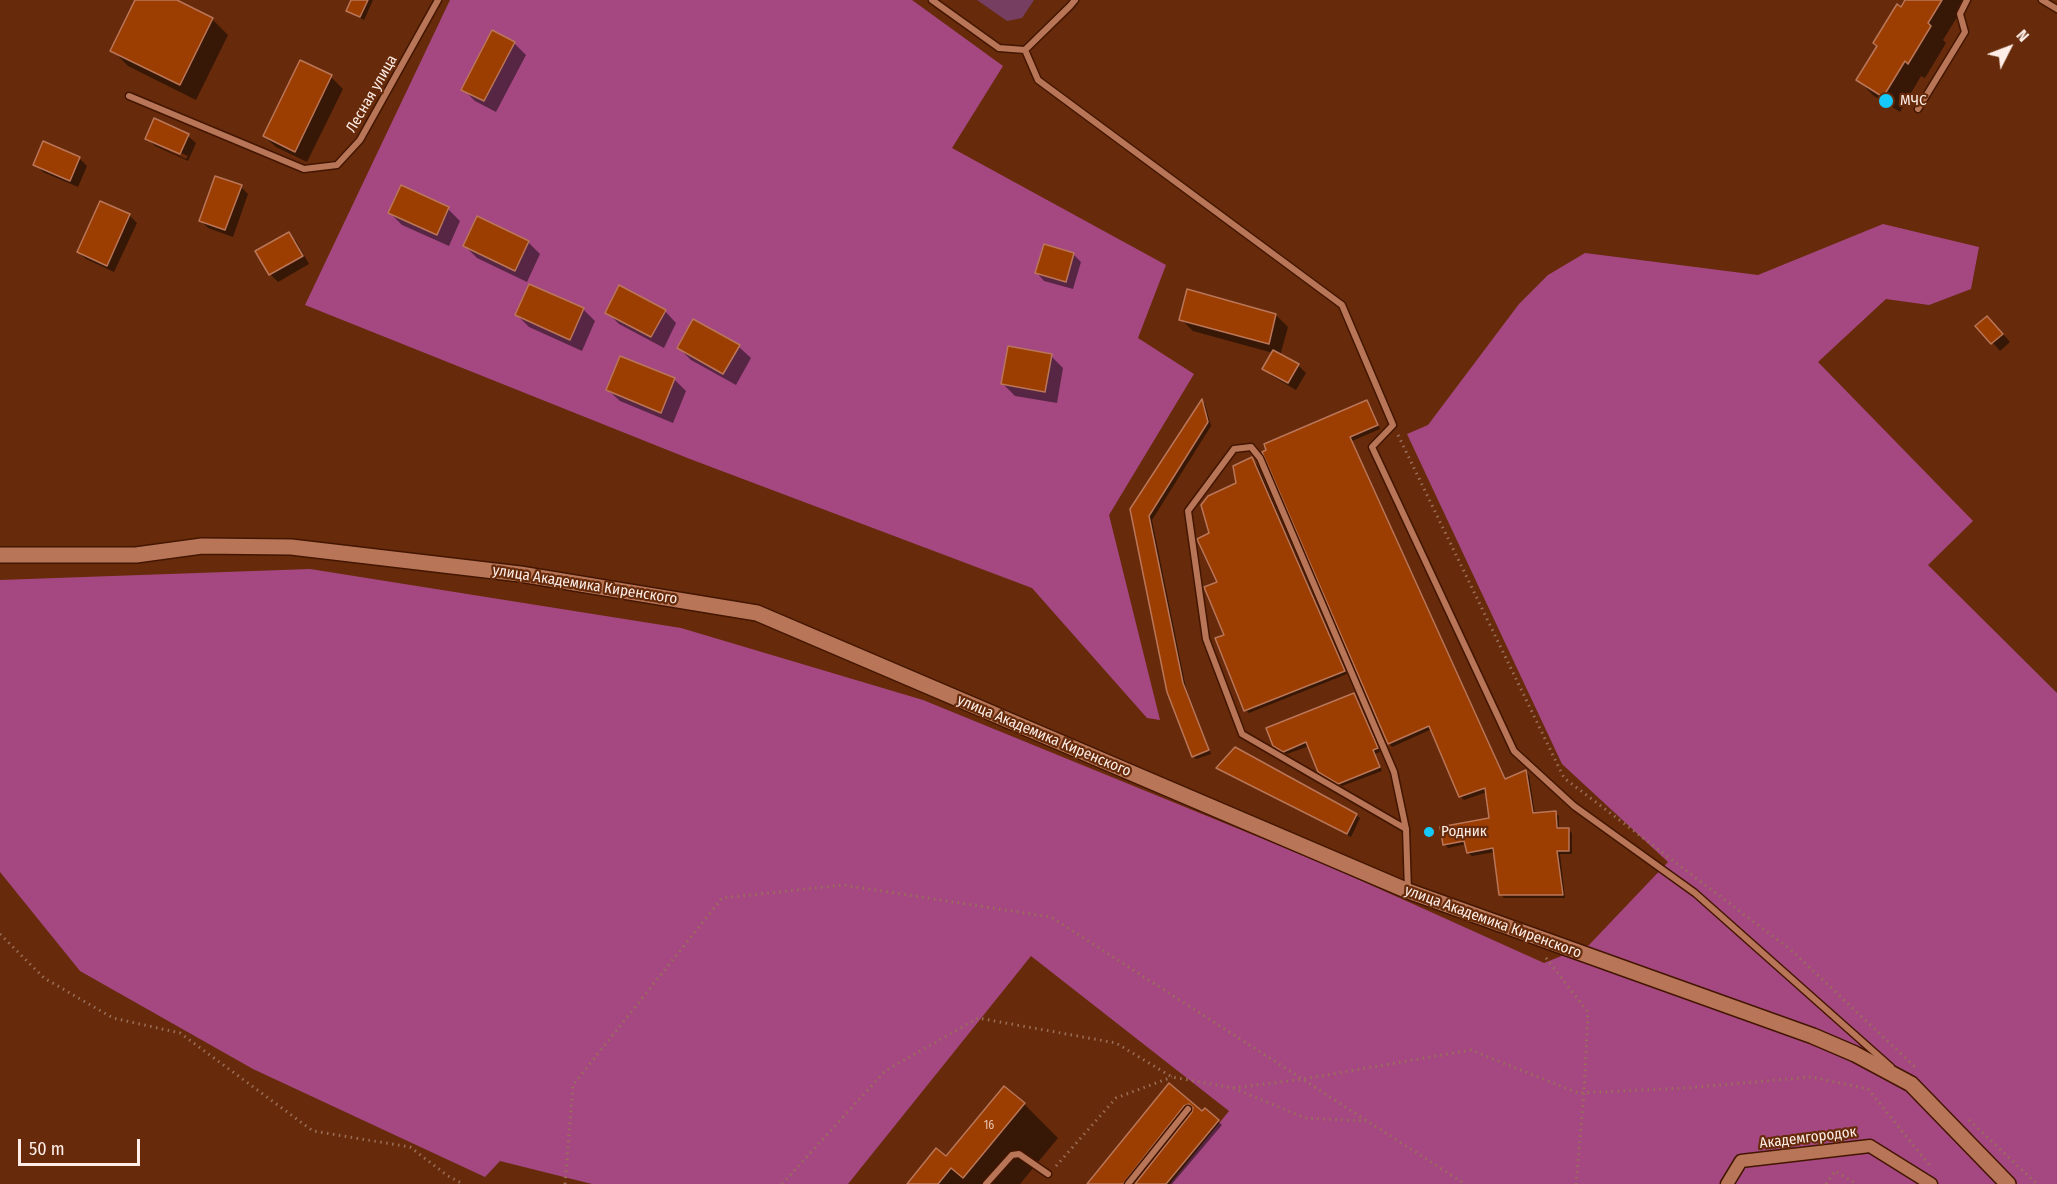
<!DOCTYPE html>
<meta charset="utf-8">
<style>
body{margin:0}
#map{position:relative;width:2057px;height:1184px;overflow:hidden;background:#672b0c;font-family:"Fira Sans Condensed",sans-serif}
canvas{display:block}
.north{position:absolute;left:1979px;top:18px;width:60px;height:60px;-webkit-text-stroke:4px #672b0c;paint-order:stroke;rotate:48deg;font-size:16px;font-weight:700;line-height:24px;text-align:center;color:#feeee7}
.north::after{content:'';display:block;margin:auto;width:21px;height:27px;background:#feeee7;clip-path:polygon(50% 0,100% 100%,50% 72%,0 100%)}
.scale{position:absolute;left:18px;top:1139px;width:122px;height:27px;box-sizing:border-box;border:3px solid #feeee7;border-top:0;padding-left:8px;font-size:18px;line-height:21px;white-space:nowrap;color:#feeee7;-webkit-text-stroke:4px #672b0c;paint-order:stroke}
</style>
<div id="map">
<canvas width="2057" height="1184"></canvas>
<div class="north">N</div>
<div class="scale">50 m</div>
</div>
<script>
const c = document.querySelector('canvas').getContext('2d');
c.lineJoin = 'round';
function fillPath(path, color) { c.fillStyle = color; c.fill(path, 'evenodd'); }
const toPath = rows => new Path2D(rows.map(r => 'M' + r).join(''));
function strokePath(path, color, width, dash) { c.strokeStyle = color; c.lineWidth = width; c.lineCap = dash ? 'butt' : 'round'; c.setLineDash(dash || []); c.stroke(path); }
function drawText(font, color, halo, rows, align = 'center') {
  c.font = font + ' "Fira Sans Condensed",sans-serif'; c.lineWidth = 4.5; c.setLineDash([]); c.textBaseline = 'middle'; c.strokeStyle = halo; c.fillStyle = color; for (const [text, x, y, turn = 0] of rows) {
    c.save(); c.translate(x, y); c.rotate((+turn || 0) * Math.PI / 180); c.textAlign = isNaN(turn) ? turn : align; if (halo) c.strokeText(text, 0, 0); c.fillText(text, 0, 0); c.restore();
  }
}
const green = toPath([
 [977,0,1034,0,1022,18,1007,21]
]);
const forest = toPath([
 [450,0,912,0,1003,66,952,148,1166,265,1138,338,1194,374,1109,515,1160,720,1147,718,1032,588,690,459,305,305],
 [1883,224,1979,247,1971,289,1929,305,1886,299,1818,362,1973,521,1928,565,2057,693,2057,1184,1170,1184,1229,1111,1031,956,848,1184,592,1184,500,1161,485,1177,253,1069,80,971,0,872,0,580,310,569,681,628,923,700,1322,863,1544,963,1589,945,1668,862,1562,764,1407,434,1428,425,1519,304,1548,275,1585,253,1758,275]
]);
const shadow = toPath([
 [137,0,174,0,212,19,228,35,196,100,128,66,112,50],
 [353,0,373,0,364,20,348,11],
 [1907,0,1962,0,1965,4,1943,40,1946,43,1925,78,1921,76,1900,112,1874,96,1858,80],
 [514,43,526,55,496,112,475,101,463,89],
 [331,77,343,89,307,162,276,147,264,136],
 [155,120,188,136,196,143,188,161,155,146,147,138],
 [154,141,188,156,186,159,154,144],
 [79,158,87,166,78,187,43,172,35,164],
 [241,187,248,194,233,237,208,228,200,220],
 [401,187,448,209,460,221,449,246,402,225,390,213],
 [129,215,137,223,114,272,86,259,78,252],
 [288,233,296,241,309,264,278,282,270,274],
 [528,242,540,254,527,282,477,258,465,246],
 [1073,254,1081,262,1073,289,1044,281,1037,273],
 [583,309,595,321,582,351,529,327,517,315],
 [665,311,676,323,664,348,619,324,607,312],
 [1276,315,1288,327,1280,356,1298,365,1306,373,1296,390,1272,376,1264,369,1273,353,1193,331,1181,319],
 [1995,325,2010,342,2000,351,1978,326],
 [739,347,751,358,736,385,691,360,679,348],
 [1051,356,1063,368,1057,403,1015,396,1003,384],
 [674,379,686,391,673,423,620,401,608,390],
 [1202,401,1205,404,1211,426,1152,520,1186,688,1211,754,1196,759,1193,756,1132,510],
 [1366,402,1370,405,1380,429,1352,441,1506,780,1526,772,1529,775,1535,814,1555,813,1559,816,1559,829,1568,830,1572,833,1572,854,1560,854,1565,898,1504,898,1501,894,1495,852,1472,856,1468,853,1467,844,1448,848,1445,844,1491,819,1487,792,1464,800,1460,796,1432,729,1392,747,1389,743,1264,453],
 [1252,459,1258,466,1347,674,1249,713,1246,710,1226,635,1219,583,1238,484],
 [1354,694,1357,698,1380,752,1375,754,1382,771,1342,786,1323,775,1309,746,1287,754,1278,749],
 [1236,749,1356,815,1360,818,1351,837,1221,771,1218,768],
 [1169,1086,1202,1113,1205,1110,1222,1125,1172,1184,1137,1184,1194,1113,1194,1108,1191,1106,1127,1184,1089,1184],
 [1024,1104,1058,1138,1020,1184,909,1184]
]);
const building = toPath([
 [135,0,177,0,213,18,180,85,110,51,135,0],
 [351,0,368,0,360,17,346,11,351,0],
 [1905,0,1942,0,1928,23,1931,26,1908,64,1905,61,1883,97,1856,80,1877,46,1873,43,1897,4,1901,7,1905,0],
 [492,30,515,42,484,101,461,90,492,30],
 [300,60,332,75,295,152,263,136,300,60],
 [154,118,189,134,180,154,145,139,154,118],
 [43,141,80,157,70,181,33,165,43,141],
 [215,176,242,185,225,230,199,221,215,176],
 [401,185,449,207,437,235,388,213,401,185],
 [100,201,130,214,107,266,77,252,100,201],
 [477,216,529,241,515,271,463,246,477,216],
 [289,232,303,256,269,275,255,251,289,232],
 [1044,244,1074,253,1066,282,1035,273,1044,244],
 [529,284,584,308,570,340,515,315,529,284],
 [619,285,666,310,651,337,605,313,619,285],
 [1187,289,1276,314,1269,344,1179,320,1187,289],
 [1987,316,2003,334,1991,344,1975,326,1987,316],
 [693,319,740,345,723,374,677,348,693,319],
 [1008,346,1052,354,1045,392,1001,384,1008,346],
 [1273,350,1299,364,1288,383,1262,369,1273,350],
 [620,356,675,378,661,413,606,390,620,356],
 [1202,399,1208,422,1149,516,1183,683,1209,750,1192,757,1167,692,1130,509,1202,399],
 [1367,400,1378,425,1350,437,1505,779,1526,770,1533,813,1556,811,1557,828,1569,828,1569,851,1557,851,1563,895,1499,895,1493,848,1467,853,1464,841,1443,845,1440,827,1489,818,1485,788,1459,797,1429,726,1388,744,1262,452,1266,450,1264,444,1367,400],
 [1252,457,1345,671,1244,711,1215,638,1224,635,1204,587,1217,582,1197,539,1209,533,1201,505,1208,496,1236,483,1233,466,1252,457],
 [1354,693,1378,748,1373,750,1380,767,1338,784,1318,772,1306,742,1283,752,1273,746,1266,728,1354,693],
 [1235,747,1357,814,1347,834,1216,768,1235,747],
 [1169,1083,1202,1111,1205,1108,1219,1120,1166,1184,1135,1184,1192,1112,1193,1108,1189,1104,1184,1106,1123,1184,1087,1184,1169,1083],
 [1004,1086,1025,1103,963,1178,951,1168,938,1184,907,1184,936,1148,946,1156,1004,1086]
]);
const path = toPath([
 [1398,435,1564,778,1791,950,1915,1067],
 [0,934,44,978,113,1018,180,1033,313,1131,410,1147,448,1176,463,1184],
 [1546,958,1588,1012,1584,1092,1576,1184],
 [1233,1088,1303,1079,1471,1050,1578,1093,1686,1088,1811,1077,1868,1089,1931,1167],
 [1969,1120,2037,1184],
 [1056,1166,1116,1098,1172,1077],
 [565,1184,573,1085,722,898,843,885,1051,917,1465,1184],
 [782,1184,885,1071,978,1018,1116,1043,1172,1077,1233,1088,1305,1118,1366,1121],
 [1826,1184,1835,1171,1857,1184]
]);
const lane = toPath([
 [932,0,999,48,1025,50,1070,6,1075,0],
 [2042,0,2057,9],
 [1025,50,1038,80,1342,305,1393,425,1372,447,1514,751,1574,806,1695,893,1891,1067],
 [129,96,304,169,337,165,360,140,438,0],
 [1918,109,1965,32,1960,14,1967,0],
 [1406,829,1242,734,1206,639,1188,511,1234,449,1251,447,1260,458,1394,772,1406,829,1408,891],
 [986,1184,1012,1155,1019,1154,1048,1174],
 [1128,1184,1188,1109]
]);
const street = toPath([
 [1727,1184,1741,1161,1870,1146,1931,1184]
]);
const secondary = toPath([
 [0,555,136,555,202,546,291,547,520,574,757,613,1408,891,1813,1036,1855,1054,1911,1084,2008,1184]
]);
const markers = [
 [1886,101,8,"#15cafb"],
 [1429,832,6,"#15cafb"]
];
const numberNames = [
 ["16",989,1126]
];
const streetNames = [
 ["Лесная улица",372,94,-60],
 ["улица Академика Киренского",585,585,9],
 ["улица Академика Киренского",1044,736,23],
 ["улица Академика Киренского",1493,922,20],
 ["Академгородок",1808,1138,-7]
];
const poiNames = [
 ["МЧС",1900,101],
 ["Родник",1441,832]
];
fillPath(green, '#763e60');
fillPath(forest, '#a54882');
fillPath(shadow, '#0007');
fillPath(building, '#9c3d01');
strokePath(building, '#ba7658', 1.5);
strokePath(lane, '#431601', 9);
strokePath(street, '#431601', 15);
strokePath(secondary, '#431601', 18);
strokePath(path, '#9b6e58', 3, [1.5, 4.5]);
strokePath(lane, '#b87557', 6);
strokePath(street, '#b87557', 12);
strokePath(secondary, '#b87557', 15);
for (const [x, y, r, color] of markers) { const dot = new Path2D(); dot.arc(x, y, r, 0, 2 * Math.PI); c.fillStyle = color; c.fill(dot); strokePath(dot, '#672b0c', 2); }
drawText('12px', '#e6c2ae', null, numberNames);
drawText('15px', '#feeee7', '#672b0c', streetNames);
drawText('15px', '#feeee7', '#672b0c', poiNames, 'left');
</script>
